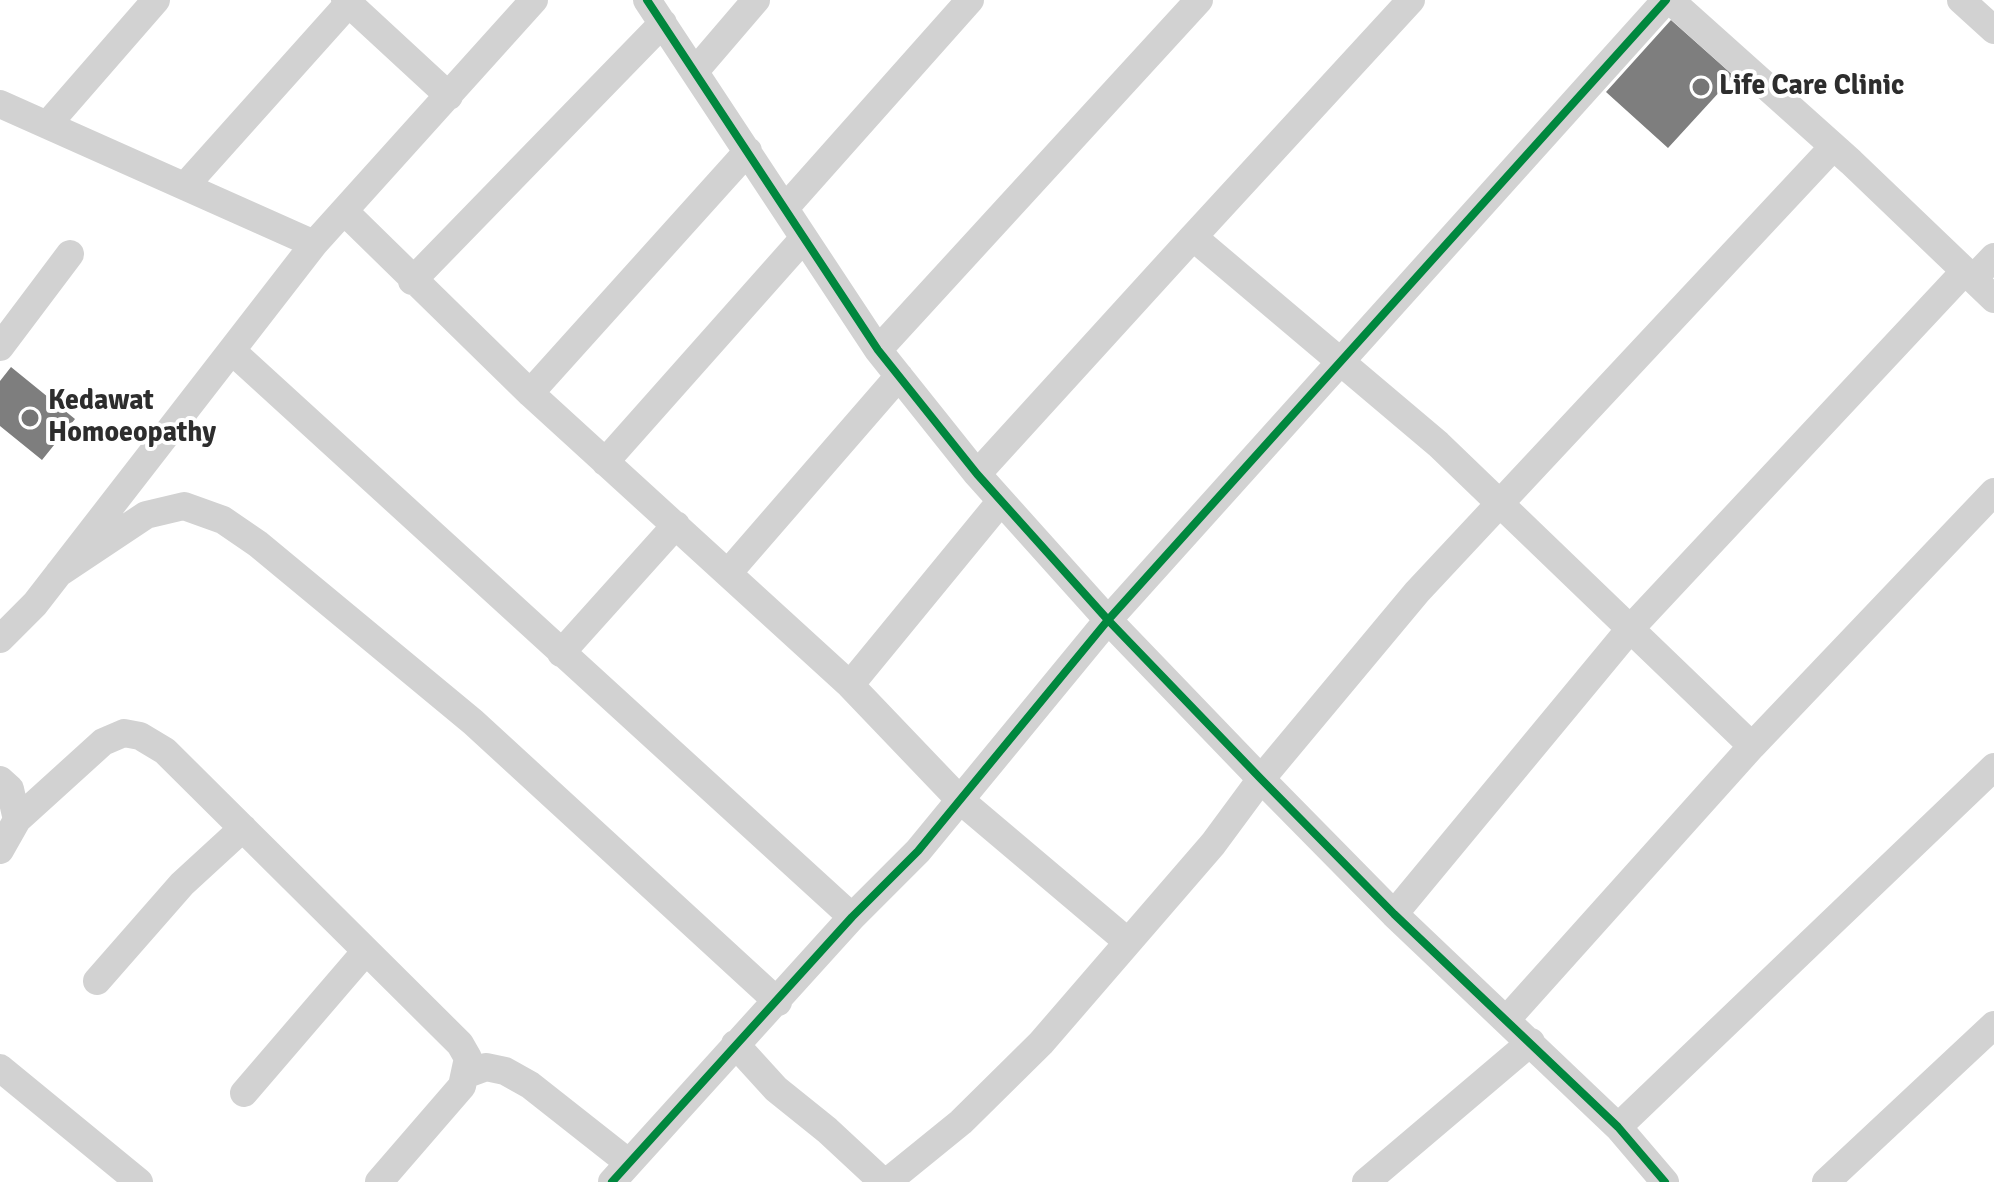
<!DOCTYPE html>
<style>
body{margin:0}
canvas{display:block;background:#fff}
</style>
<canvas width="1994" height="1182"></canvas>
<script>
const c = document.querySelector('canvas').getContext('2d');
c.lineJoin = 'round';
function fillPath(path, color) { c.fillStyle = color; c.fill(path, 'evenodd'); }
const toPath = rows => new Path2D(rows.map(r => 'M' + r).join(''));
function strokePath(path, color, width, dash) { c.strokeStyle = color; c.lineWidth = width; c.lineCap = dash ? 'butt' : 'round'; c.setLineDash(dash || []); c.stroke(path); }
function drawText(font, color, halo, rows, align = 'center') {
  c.font = font + ' Signika,sans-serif'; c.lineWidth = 8; c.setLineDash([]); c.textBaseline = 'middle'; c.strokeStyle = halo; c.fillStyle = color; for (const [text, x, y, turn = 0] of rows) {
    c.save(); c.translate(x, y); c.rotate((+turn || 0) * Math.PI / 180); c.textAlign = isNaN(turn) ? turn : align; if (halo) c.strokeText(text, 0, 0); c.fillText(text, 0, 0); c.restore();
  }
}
const building = toPath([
 [1671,20,1734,76,1668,148,1606,92],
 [11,367,75,419,42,460,0,426,0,381]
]);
const minor = toPath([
 [345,0,449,96],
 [647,0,878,350,977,474,1108,620,1261,779,1394,914,1618,1127,1665,1182],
 [1411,0,1193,237,1438,444,1752,746],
 [1670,0,1851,162,1994,299],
 [1961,0,1994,30],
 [696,70,756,0],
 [0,104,314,244],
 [48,124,156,0],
 [185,186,349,3],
 [785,208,970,0],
 [344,211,530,393,850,685,960,800,1128,942],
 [1973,279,1994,257],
 [412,281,663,23],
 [0,347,70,254],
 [878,350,1199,0],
 [232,351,852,917],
 [530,393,748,151],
 [605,462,804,238],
 [977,474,1193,237],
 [59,573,146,515,184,506,223,520,258,544,473,722,778,1002],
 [728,573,899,376],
 [0,639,35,604,314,244,534,0],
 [561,653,676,525],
 [850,685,1001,501],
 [0,780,10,789,17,820,0,850],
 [17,820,103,742,124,733,140,736,165,751,460,1044,468,1058,462,1086,379,1182],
 [1394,914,1630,629,1965,271],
 [97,981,182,884,243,828],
 [1507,1019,1752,746,1994,492],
 [735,1044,776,1089,827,1130,883,1182],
 [0,1068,139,1182],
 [467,1074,486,1067,505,1071,530,1085,629,1163],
 [244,1093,366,951],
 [1618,1127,1994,767],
 [612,1182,852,917,918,851,1108,620,1666,0],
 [887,1182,961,1122,1041,1043,1213,844,1261,779,1417,592,1833,147],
 [1366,1182,1531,1042],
 [1826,1182,1994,1025]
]);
const cycleway = toPath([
 [647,0,878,350,977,474,1108,620,1261,779,1394,914,1618,1127,1665,1182],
 [612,1182,852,917,918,851,1108,620,1666,0]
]);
const markers = [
 [1701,87,10,"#767676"],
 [30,418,10,"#767676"]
];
const poiNames = [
 ["Life Care Clinic",1719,87],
 ["Kedawat",48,402],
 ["Homoeopathy",48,434]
];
fillPath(building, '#7e7e7e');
strokePath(minor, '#d2d2d2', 28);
strokePath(cycleway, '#00873e', 8);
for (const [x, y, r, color] of markers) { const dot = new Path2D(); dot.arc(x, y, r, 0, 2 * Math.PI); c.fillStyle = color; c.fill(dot); strokePath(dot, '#fff', 3); }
drawText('bold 28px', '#2d2d2d', '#fff', poiNames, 'left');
</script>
